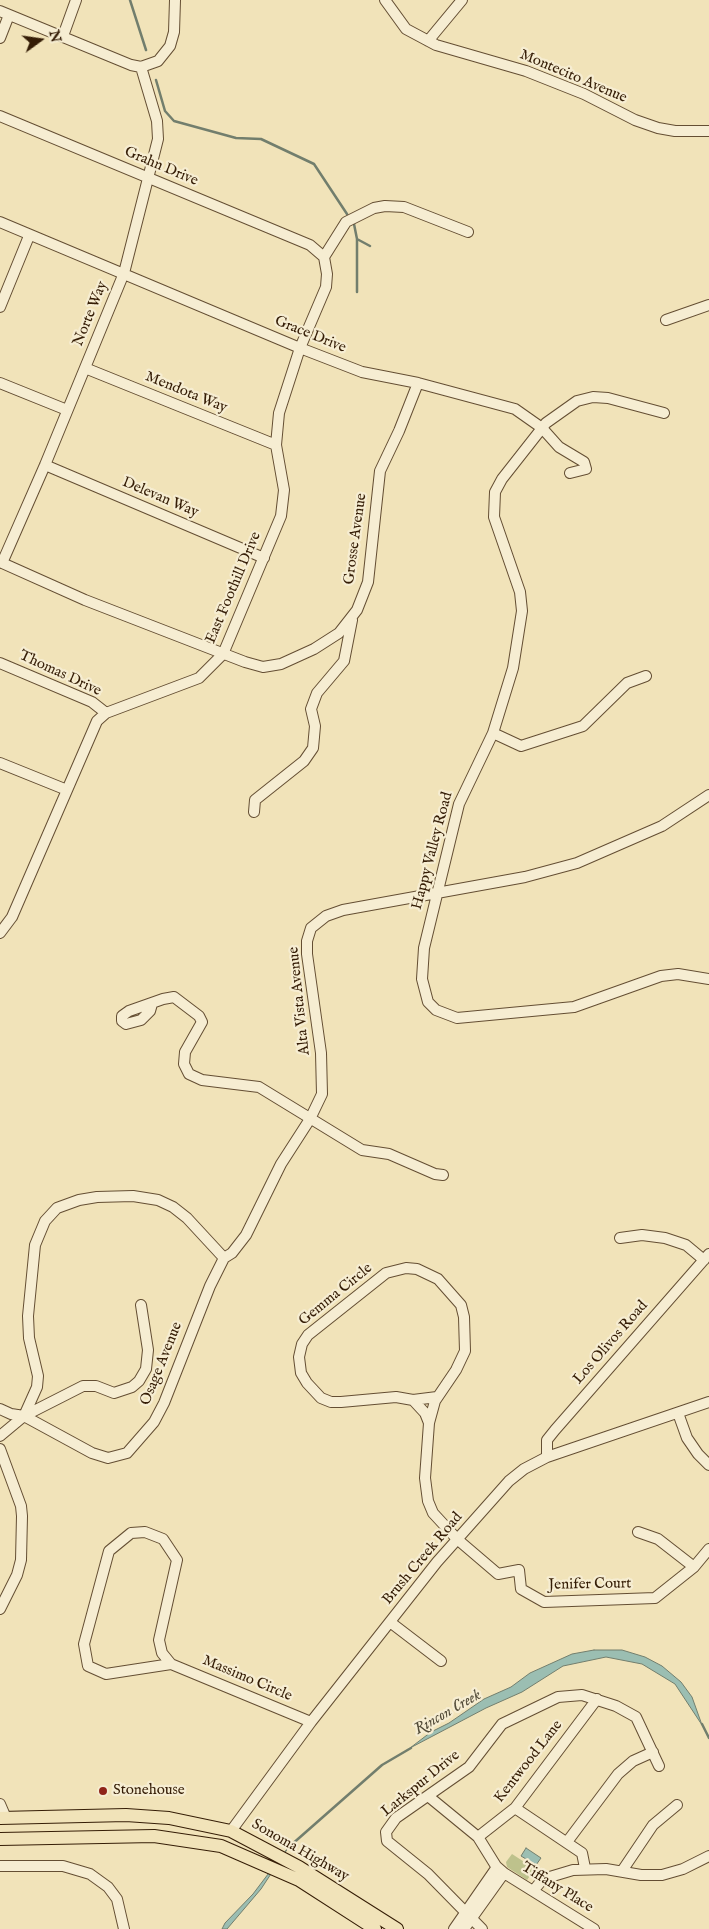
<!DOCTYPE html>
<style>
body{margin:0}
#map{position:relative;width:709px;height:1929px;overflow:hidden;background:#f1e3b9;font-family:"IM FELL English",serif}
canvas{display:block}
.north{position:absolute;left:15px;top:15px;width:50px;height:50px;-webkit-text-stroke:4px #f6edd2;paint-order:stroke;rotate:76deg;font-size:14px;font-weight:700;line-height:20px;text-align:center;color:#351d06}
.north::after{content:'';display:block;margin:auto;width:18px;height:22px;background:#351d06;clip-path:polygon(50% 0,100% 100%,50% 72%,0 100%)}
</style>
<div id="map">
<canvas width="709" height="1929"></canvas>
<div class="north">N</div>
</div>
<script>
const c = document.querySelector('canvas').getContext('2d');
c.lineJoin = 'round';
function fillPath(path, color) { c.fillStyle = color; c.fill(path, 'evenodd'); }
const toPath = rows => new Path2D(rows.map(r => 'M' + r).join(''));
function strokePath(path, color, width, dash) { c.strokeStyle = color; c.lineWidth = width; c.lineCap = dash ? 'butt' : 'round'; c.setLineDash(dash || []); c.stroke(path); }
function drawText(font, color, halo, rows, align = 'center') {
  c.font = font + ' "IM FELL English",serif'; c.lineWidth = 4.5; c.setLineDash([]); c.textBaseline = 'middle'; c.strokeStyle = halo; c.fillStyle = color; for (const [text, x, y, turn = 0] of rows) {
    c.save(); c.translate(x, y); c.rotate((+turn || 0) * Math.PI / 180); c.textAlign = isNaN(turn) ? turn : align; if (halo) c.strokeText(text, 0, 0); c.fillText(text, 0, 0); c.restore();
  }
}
const green = toPath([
 [512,1854,535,1869,527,1880,507,1867,506,1862]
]);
const water = toPath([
 [594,1650,622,1650,645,1657,662,1666,681,1682,692,1697,702,1725,675,1684,642,1664,606,1657,563,1666,522,1692,486,1708,410,1748,431,1732,449,1723,484,1699,511,1687,530,1673,572,1654,594,1650],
 [290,1845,261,1889,227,1929,222,1929,225,1923,253,1894,290,1845],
 [526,1848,541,1858,536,1865,521,1856,526,1848]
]);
const stream = toPath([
 [130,0,146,50],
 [156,80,165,111,174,121,236,138,261,139,314,164,347,214],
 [354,224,357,239,370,246],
 [357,239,357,292],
 [702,1724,709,1738],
 [290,1846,382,1765,411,1748]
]);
const minor = toPath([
 [385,0,406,29,436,45,526,71,584,94,635,120,658,128,675,131,709,131],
 [0,11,131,65,141,67,158,61,170,46,174,32,175,0],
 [63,36,76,0],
 [0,38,9,15],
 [428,41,462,0],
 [0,116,310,245,324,257,327,274,326,287,300,348,279,413,276,445,284,490,281,516,223,654,199,678,106,713,97,721,12,917,0,933],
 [0,222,300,348,362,372,418,383,515,409,542,428,559,447,584,462,586,469,570,473],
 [324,257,346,222,374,208,385,206,404,207,468,232],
 [0,307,29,236],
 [666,320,709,305],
 [85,368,276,445],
 [0,383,67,410],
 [664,413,608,398,593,397,577,401,546,423,502,479,495,492,494,517,520,592,522,611,513,668,493,733,459,804,424,948,422,979,428,1002,436,1010,457,1018,574,1007,661,976,678,974,709,979],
 [45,465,264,558],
 [0,562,85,600,245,662,263,667,281,664,314,649,339,633,357,610,368,582,380,471,399,431,418,383],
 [2,563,45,465,124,273,158,139,157,121,141,67],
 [0,663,92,702,106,713],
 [493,733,521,746,583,726,627,683,646,676],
 [0,763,67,790],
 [254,812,255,800,304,761,313,748,315,726,311,709,317,693,344,661,352,620],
 [152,1004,150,1011,141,1020,126,1024,122,1021,122,1016,129,1011,163,999,174,997,199,1016,202,1022,185,1052,184,1064,189,1074,202,1080,259,1087,362,1150,389,1154,435,1174,443,1175],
 [620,1238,642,1235,665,1238,686,1245,704,1260],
 [413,1400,437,1397],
 [0,1409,11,1414,24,1416,92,1453,108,1458,127,1453,154,1422,164,1403,210,1286,224,1258,232,1253,246,1235,281,1164,310,1119,322,1094,321,1053,307,954,307,941,311,928,326,916,343,910,525,877,577,863,662,826,709,795],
 [678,1413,687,1438,698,1454,709,1465],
 [24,1416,37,1387,38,1376,29,1338,28,1316,35,1245,45,1221,57,1208,79,1200,97,1197,133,1196,158,1200,173,1207,187,1218,224,1258],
 [429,1423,425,1413,413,1400,396,1397,341,1402,331,1402,321,1398,307,1383,301,1373,299,1357,302,1344,308,1335,386,1273,406,1268,417,1269,438,1279,461,1305,464,1317,465,1351,456,1370,435,1401,429,1423,425,1478,428,1501,433,1513,457,1539,498,1574,519,1570,521,1589,544,1602,655,1598,694,1567,709,1549],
 [0,1436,24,1416,83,1386,96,1386,114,1393,132,1387,139,1381,146,1369,148,1350,141,1305],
 [0,1449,21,1506,22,1516,21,1560,17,1575,0,1609],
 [547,1457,547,1440,555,1430,709,1254],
 [638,1532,658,1539,694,1567],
 [390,1622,441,1661],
 [171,1664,106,1674,88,1666,84,1644,109,1551,131,1533,145,1532,163,1539,177,1560,159,1640,162,1653,171,1664,311,1722],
 [428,1796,478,1837,496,1866,504,1873,594,1929],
 [0,1804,6,1818],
 [515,1808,582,1853,585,1868],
 [231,1831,311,1722,437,1562,509,1481,524,1469,547,1457,709,1402],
 [478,1837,515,1808,597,1699],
 [567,1842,618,1774,633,1761,653,1752],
 [0,1866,63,1866,90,1874,108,1887,117,1899,124,1929],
 [622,1871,653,1825,677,1805],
 [533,1891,543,1879,573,1870,606,1869,641,1875,662,1875,683,1869,709,1856],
 [454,1929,497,1867],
 [464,1929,504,1873],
 [482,1929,428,1874,387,1841,386,1832,396,1818,469,1767,502,1724,558,1697,582,1695,616,1706,636,1717,659,1766]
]);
const major = toPath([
 [0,1818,126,1815,169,1818,231,1831,299,1867,397,1929],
 [0,1839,154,1836,221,1846,299,1880,375,1929]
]);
const markers = [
 [103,1791,5,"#8f2418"]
];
const streetNames = [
 ["Montecito Avenue",573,77,23],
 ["Grahn Drive",161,167,23],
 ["Norte Way",91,314,-68],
 ["Grace Drive",310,335,22],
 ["Mendota Way",186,393,22],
 ["Delevan Way",160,498,23],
 ["Grosse Avenue",356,539,-82],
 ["East Foothill Drive",234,588,-67],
 ["Thomas Drive",60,674,25],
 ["Happy Valley Road",433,851,-75],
 ["Alta Vista Avenue",300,1001,-96],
 ["Gemma Circle",336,1295,-39],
 ["Los Olivos Road",611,1343,-49],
 ["Osage Avenue",162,1364,-68],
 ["Brush Creek Road",423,1559,-50],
 ["Jenifer Court",590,1585,-1],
 ["Massimo Circle",247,1679,23],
 ["Kentwood Lane",529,1762,-52],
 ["Larkspur Drive",421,1784,-39],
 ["Sonoma Highway",300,1851,30],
 ["Tiffany Place",557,1888,32]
];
const poiNames = [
 ["Stonehouse",113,1791]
];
const waterNames = [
 ["Rincon Creek",448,1713,-30]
];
fillPath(green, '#bec28c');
fillPath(water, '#9bbeb2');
strokePath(water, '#727e6d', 1);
strokePath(stream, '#727e6d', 2.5);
strokePath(minor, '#644e33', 12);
strokePath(major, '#351d06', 14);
strokePath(minor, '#f6edd2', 10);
strokePath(major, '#f1e3b9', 12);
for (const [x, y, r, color] of markers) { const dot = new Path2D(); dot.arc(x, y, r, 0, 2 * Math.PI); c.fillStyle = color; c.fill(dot); strokePath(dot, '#f6edd2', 2); }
drawText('15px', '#351d06', '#f6edd2', streetNames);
drawText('15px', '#351d06', '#f6edd2', poiNames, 'left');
drawText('italic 16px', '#544d3a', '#f6edd2', waterNames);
</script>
